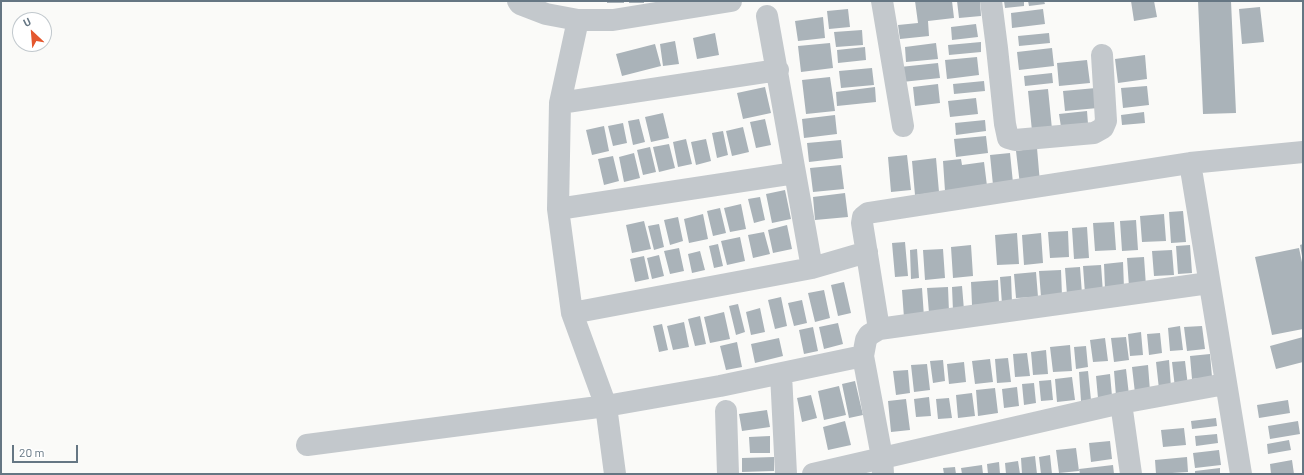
<!DOCTYPE html>
<style>
body{margin:0}
#map{position:relative;width:1304px;height:475px;overflow:hidden;background:#fafaf8;font-family:Barlow,sans-serif}
canvas{display:block}
.frame{position:absolute;inset:0;border:2px solid #657683;pointer-events:none}
.north{position:absolute;left:12px;top:12px;width:40px;height:40px;box-sizing:border-box;background:#fff;border:1px solid #c1c8cd;border-radius:50%;rotate:334deg;font-size:11px;font-weight:700;line-height:16px;text-align:center;color:#657683}
.north::after{content:'';display:block;margin:auto;width:14px;height:18px;background:#e4572e;clip-path:polygon(50% 0,100% 100%,50% 72%,0 100%)}
.scale{position:absolute;left:12px;top:445px;width:66px;height:18px;box-sizing:border-box;border:2px solid #657683;border-top:0;padding-left:5px;font-size:12px;line-height:14px;white-space:nowrap;color:#657683;-webkit-text-stroke:3px #fff;paint-order:stroke}
</style>
<div id="map">
<canvas width="1304" height="475"></canvas>
<div class="frame"></div>
<div class="north">U</div>
<div class="scale">20 m</div>
</div>
<script>
const c = document.querySelector('canvas').getContext('2d');
c.lineJoin = 'round';
function fillPath(path, color) { c.fillStyle = color; c.fill(path, 'evenodd'); }
const toPath = rows => new Path2D(rows.map(r => 'M' + r).join(''));
function strokePath(path, color, width, dash) { c.strokeStyle = color; c.lineWidth = width; c.lineCap = dash ? 'butt' : 'round'; c.setLineDash(dash || []); c.stroke(path); }
const building = toPath([
 [607,1,624,1,624,3,607,3],
 [629,1,644,1,644,3,629,3],
 [915,1,952,1,954,18,928,21,929,36,900,39,898,25,918,23],
 [957,1,980,1,981,16,959,18],
 [1004,1,1024,1,1024,6,1005,8],
 [1028,1,1044,1,1045,4,1029,6],
 [1131,1,1154,1,1157,17,1134,21],
 [1198,1,1231,1,1236,113,1203,114],
 [1260,7,1264,42,1242,44,1239,9],
 [848,9,850,27,829,29,827,11],
 [1043,9,1045,24,1012,28,1011,13],
 [823,17,825,38,798,41,795,21],
 [976,24,978,37,952,40,951,27],
 [862,30,863,45,836,47,834,32],
 [715,33,719,55,697,59,693,38],
 [1049,33,1050,43,1019,46,1018,36],
 [675,41,679,64,663,66,660,44],
 [981,42,981,52,949,55,948,45],
 [830,43,833,68,801,72,798,46],
 [936,43,938,59,906,62,905,47],
 [655,44,661,66,622,76,616,54],
 [865,47,866,60,838,63,837,50],
 [1052,48,1054,66,1019,70,1017,52],
 [1145,55,1147,79,1118,83,1115,59],
 [977,57,979,75,947,79,945,60],
 [1087,60,1090,83,1059,86,1057,63],
 [938,63,940,78,902,82,900,67],
 [872,68,874,85,841,88,839,71],
 [1052,73,1053,83,1025,86,1024,76],
 [830,77,835,111,806,114,802,80],
 [984,81,985,91,954,94,953,84],
 [938,84,940,103,915,106,913,87],
 [1147,86,1149,105,1123,108,1121,88],
 [765,87,771,113,743,119,737,93],
 [875,87,876,102,837,106,836,92],
 [1096,88,1098,108,1065,111,1063,91],
 [1048,89,1052,129,1032,131,1028,91],
 [976,98,978,114,950,117,948,101],
 [1087,111,1088,124,1061,127,1059,114],
 [1144,112,1145,123,1122,125,1121,115],
 [663,113,669,138,651,142,645,117],
 [835,115,837,134,804,138,802,119],
 [639,119,645,142,633,145,628,121],
 [765,119,771,145,756,148,750,122],
 [985,120,986,131,956,135,955,123],
 [623,123,627,143,613,146,608,126],
 [604,126,609,151,592,155,586,130],
 [743,127,749,152,732,156,726,131],
 [723,131,728,155,717,158,712,133],
 [986,136,988,153,956,157,954,139],
 [686,139,692,164,678,167,673,142],
 [706,139,711,161,696,165,691,142],
 [841,140,843,158,809,162,807,143],
 [669,144,675,168,659,172,653,147],
 [650,147,656,172,643,175,637,150],
 [1037,148,1040,183,1020,185,1016,151],
 [634,153,640,178,624,182,619,157],
 [1010,153,1013,183,993,185,990,155],
 [907,155,911,190,891,192,888,157],
 [613,156,619,181,604,185,598,159],
 [936,158,939,192,915,195,912,161],
 [961,159,962,165,984,162,987,186,945,191,943,161],
 [841,165,844,189,813,192,810,168],
 [785,190,791,219,772,223,766,194],
 [845,193,848,217,815,220,813,197],
 [760,197,765,220,754,223,748,199],
 [741,204,746,229,730,232,724,208],
 [720,208,726,233,713,236,707,211],
 [1183,211,1186,242,1171,243,1169,212],
 [703,214,708,239,689,243,684,219],
 [1164,214,1166,241,1142,242,1140,216],
 [678,217,683,241,670,245,664,220],
 [1136,220,1138,250,1122,251,1120,221],
 [644,221,651,249,632,253,626,225],
 [1114,222,1116,250,1095,251,1093,223],
 [659,224,664,247,654,250,648,226],
 [787,225,792,249,773,253,768,230],
 [1087,227,1089,258,1074,259,1072,228],
 [1068,231,1069,257,1050,258,1048,232],
 [764,232,770,254,753,258,748,235],
 [1017,233,1019,264,997,265,995,235],
 [1041,233,1043,263,1024,265,1022,235],
 [740,237,745,261,727,265,721,241],
 [905,242,908,276,895,277,892,243],
 [718,244,723,266,714,268,709,246],
 [1303,244,1303,256,1302,256,1300,245],
 [971,245,973,276,953,278,951,247],
 [1190,245,1192,273,1178,274,1176,246],
 [679,248,684,271,670,274,664,251],
 [1299,248,1303,267,1303,329,1272,335,1255,257],
 [917,249,919,278,911,279,910,250],
 [943,249,945,278,925,280,923,250],
 [1172,250,1174,275,1154,276,1152,251],
 [700,251,705,270,692,273,688,254],
 [659,255,664,276,652,279,647,258],
 [644,256,649,279,635,282,630,259],
 [1144,257,1146,286,1129,287,1127,258],
 [1123,262,1124,288,1105,289,1104,264],
 [1101,265,1103,293,1085,294,1083,266],
 [1080,267,1082,294,1067,295,1065,268],
 [1061,270,1062,296,1041,297,1039,271],
 [1036,272,1038,297,1016,298,1014,274],
 [1011,276,1012,303,1002,304,1000,277],
 [998,280,999,304,972,305,971,282],
 [844,282,851,313,838,316,831,285],
 [962,286,964,310,953,311,952,287],
 [948,287,949,312,929,313,927,288],
 [922,288,924,317,904,318,902,290],
 [824,290,830,318,815,322,808,293],
 [781,297,787,326,775,329,768,300],
 [802,300,807,323,794,326,788,303],
 [738,304,745,332,736,335,729,306],
 [760,308,765,332,751,335,746,312],
 [724,312,730,339,710,343,704,317],
 [700,316,706,344,695,346,688,319],
 [684,322,689,347,673,350,667,326],
 [838,323,843,344,824,349,819,327],
 [662,324,668,350,659,352,653,326],
 [1180,326,1183,350,1170,351,1168,328],
 [1202,326,1205,349,1187,351,1184,327],
 [813,327,818,351,804,354,799,330],
 [1141,332,1143,355,1130,356,1128,334],
 [1160,333,1162,353,1149,355,1147,334],
 [1126,337,1129,360,1114,362,1111,338],
 [1303,337,1303,362,1276,369,1270,346],
 [779,338,783,356,755,363,751,344],
 [1105,338,1108,361,1093,362,1090,340],
 [737,342,742,367,726,370,720,346],
 [1070,345,1072,371,1053,372,1050,347],
 [1086,346,1088,367,1076,369,1074,347],
 [1046,350,1048,374,1033,375,1031,352],
 [1027,353,1030,376,1015,377,1013,354],
 [1210,354,1212,377,1192,379,1190,356],
 [1008,358,1011,382,997,383,995,359],
 [990,359,993,382,975,384,972,361],
 [943,360,945,381,933,383,930,361],
 [1169,360,1171,387,1159,389,1156,362],
 [1185,361,1188,386,1175,388,1172,362],
 [964,362,966,382,949,384,947,364],
 [927,364,930,390,914,392,911,365],
 [1148,365,1150,391,1135,393,1132,367],
 [1126,369,1129,395,1116,396,1114,371],
 [908,370,910,393,896,395,893,371],
 [1088,371,1091,400,1081,401,1079,372],
 [1110,374,1112,396,1098,398,1096,376],
 [1072,377,1075,400,1057,402,1055,379],
 [1051,380,1053,400,1041,401,1039,381],
 [855,381,863,415,849,418,842,384],
 [1034,383,1036,403,1024,405,1022,384],
 [839,386,846,415,824,420,818,391],
 [1017,387,1019,406,1004,408,1002,389],
 [995,388,998,413,978,416,976,390],
 [972,393,975,416,958,418,956,395],
 [811,395,817,418,802,422,797,398],
 [929,397,931,416,916,417,914,399],
 [949,398,952,418,938,419,936,399],
 [906,399,910,430,891,432,888,401],
 [1288,400,1290,413,1259,418,1257,405],
 [767,410,770,427,742,431,739,414],
 [1216,418,1217,426,1192,429,1191,421],
 [845,421,851,445,828,450,823,427],
 [1298,421,1300,434,1270,439,1268,426],
 [1184,428,1186,445,1163,447,1161,430],
 [1217,434,1218,443,1196,446,1195,436],
 [770,436,770,453,750,453,749,437],
 [1289,440,1291,450,1268,454,1267,444],
 [1110,441,1112,459,1091,462,1089,443],
 [1076,448,1079,471,1059,473,1056,450],
 [1219,450,1221,465,1195,468,1193,453],
 [1050,455,1052,474,1041,474,1039,457],
 [1035,456,1037,474,1022,474,1021,458],
 [774,457,774,471,742,472,742,458],
 [1187,457,1188,472,1156,474,1155,460],
 [1292,460,1294,474,1271,474,1270,464],
 [1018,461,1020,474,1006,474,1005,463],
 [999,462,1000,474,988,474,987,464],
 [982,465,983,474,962,474,961,468],
 [1113,465,1114,474,1080,474,1079,469],
 [955,467,956,474,944,474,943,468],
 [1220,468,1220,474,1195,474,1195,471]
]);
const minor = toPath([
 [518,1,520,4,546,14,578,20,560,103,558,209,572,313,606,406,615,474],
 [882,1,903,126],
 [991,1,997,48,1005,124,1008,138,1015,140,1094,133,1103,128,1106,121,1102,55],
 [767,16,812,268],
 [578,20,613,20,731,1],
 [560,103,778,70],
 [1190,163,1241,474],
 [558,209,795,173],
 [572,313,812,268,867,252],
 [879,329,1209,283],
 [781,374,786,474],
 [1121,403,1131,474],
 [726,411,728,474],
 [307,445,606,406,720,386,863,356],
 [813,474,1121,403,1225,384],
 [883,474,882,457,863,356,866,340,869,335,879,329,862,223,863,217,868,213,1190,163,1303,152]
]);
fillPath(building, '#aab3b9');
strokePath(minor, '#c3c8cc', 22);
</script>
